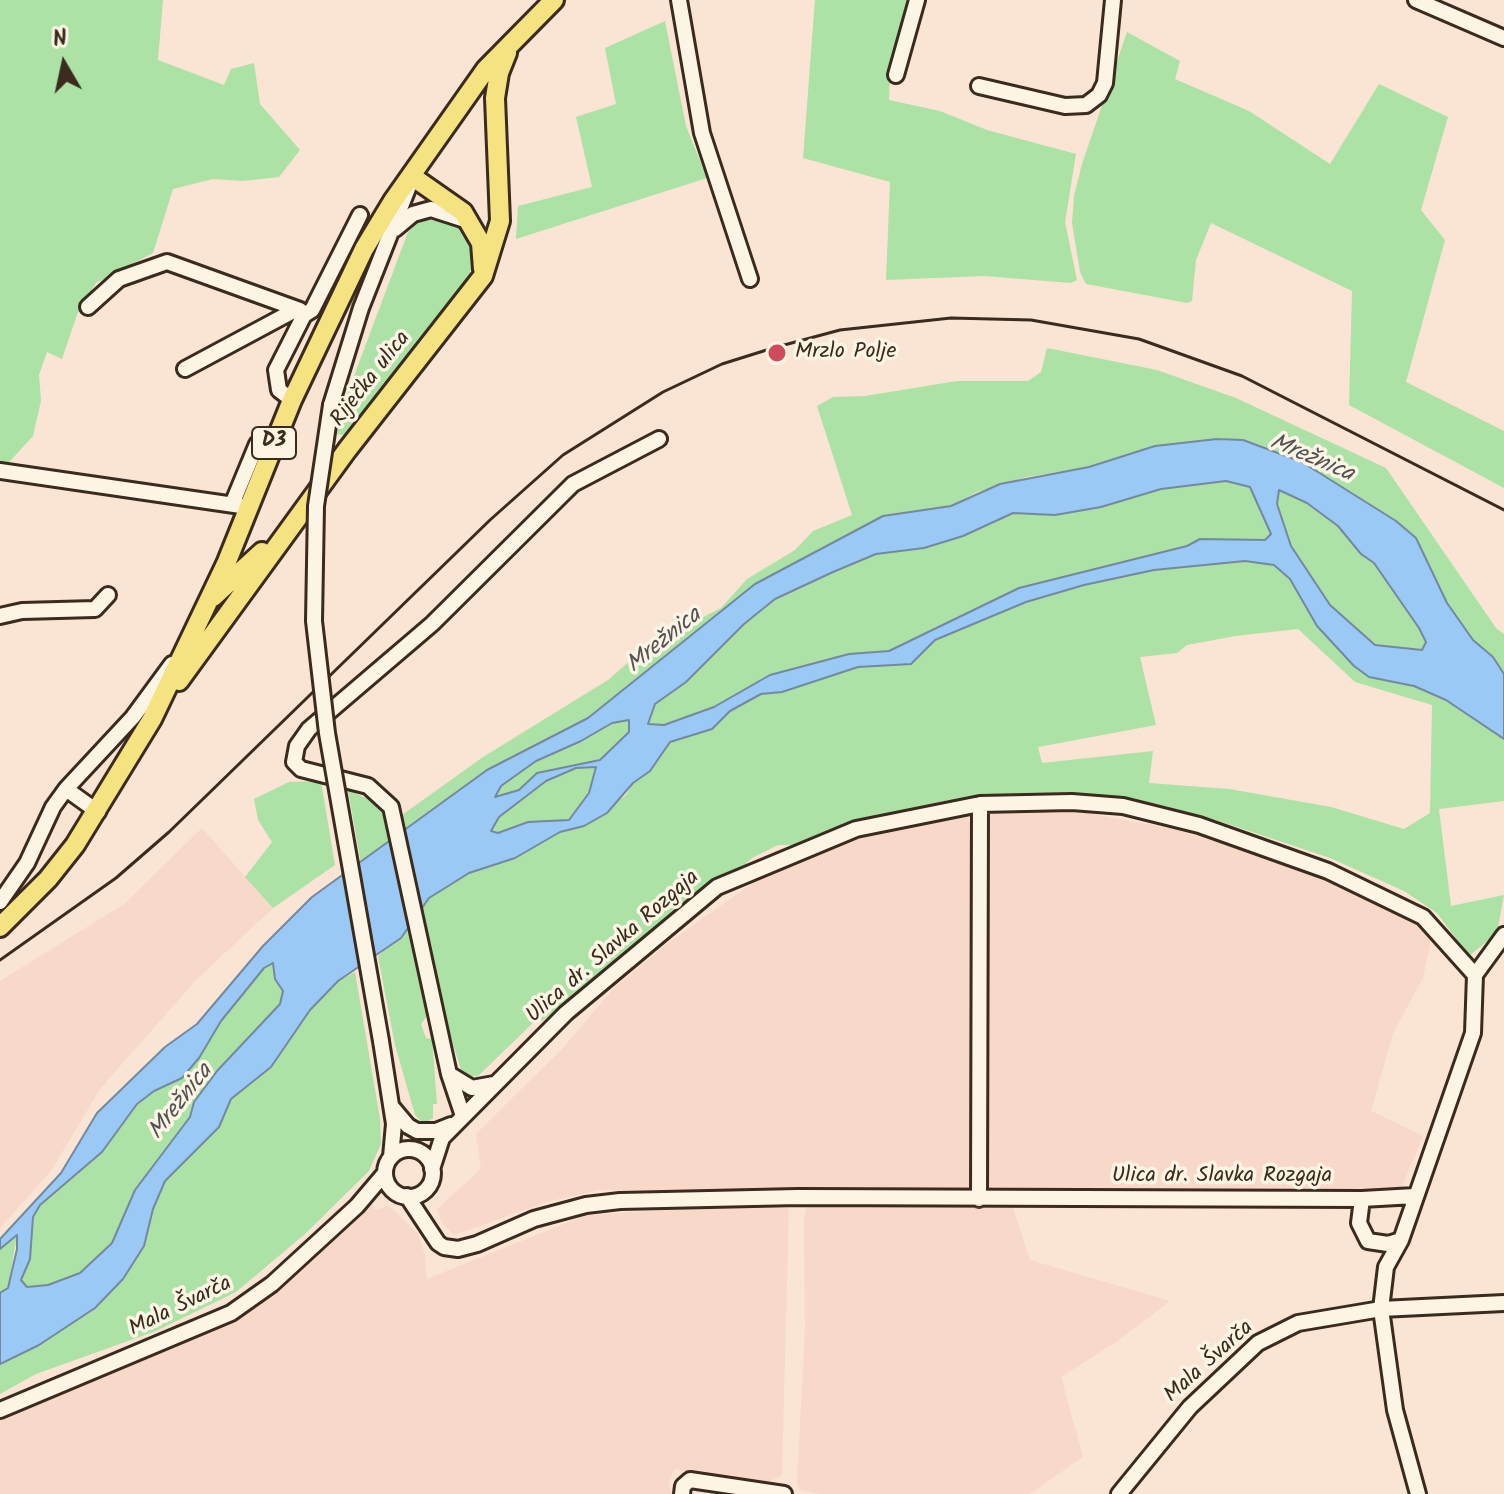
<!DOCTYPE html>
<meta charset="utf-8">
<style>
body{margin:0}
#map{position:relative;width:1504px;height:1494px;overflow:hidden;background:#fae4d4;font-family:Kalam,sans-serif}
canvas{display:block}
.north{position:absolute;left:24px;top:24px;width:80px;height:80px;-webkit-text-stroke:6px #fcf5e5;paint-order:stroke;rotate:351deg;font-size:22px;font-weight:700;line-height:32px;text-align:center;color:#3b2a1e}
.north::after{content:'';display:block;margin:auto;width:28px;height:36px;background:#3b2a1e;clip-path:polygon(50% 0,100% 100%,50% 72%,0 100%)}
</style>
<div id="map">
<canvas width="1504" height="1494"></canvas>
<div class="north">N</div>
</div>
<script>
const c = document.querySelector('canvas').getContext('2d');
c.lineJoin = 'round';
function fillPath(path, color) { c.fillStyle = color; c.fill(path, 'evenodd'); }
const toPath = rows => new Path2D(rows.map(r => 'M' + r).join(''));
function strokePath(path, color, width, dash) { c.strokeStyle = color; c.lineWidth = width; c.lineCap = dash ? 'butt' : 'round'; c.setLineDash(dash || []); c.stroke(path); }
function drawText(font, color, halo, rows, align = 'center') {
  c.font = font + ' Kalam,sans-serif'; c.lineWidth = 7; c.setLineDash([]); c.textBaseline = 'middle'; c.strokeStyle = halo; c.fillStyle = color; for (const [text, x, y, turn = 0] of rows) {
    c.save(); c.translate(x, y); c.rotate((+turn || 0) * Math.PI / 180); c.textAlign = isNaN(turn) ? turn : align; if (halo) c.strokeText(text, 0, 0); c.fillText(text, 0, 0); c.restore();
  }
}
const built = toPath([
 [1012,812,1087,813,1174,829,1267,858,1385,904,1432,935,1423,978,1393,1033,1371,1111,1423,1136,1401,1189,1360,1194,986,1192,986,814],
 [967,817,974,831,970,1174,969,1186,963,1192,600,1190,550,1201,454,1235,442,1223,437,1209,481,1169,476,1134,563,1048,613,989,668,943,753,883,821,851,862,837],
 [202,828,273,908,195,981,100,1089,51,1171,0,1228,0,981,124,904],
 [789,1202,782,1475,765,1484,674,1469,669,1484,672,1494,0,1494,0,1417,217,1330,262,1302,370,1204,377,1210,387,1206,394,1210,418,1234,425,1255,427,1279,586,1215],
 [1012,1205,1030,1260,1170,1301,1116,1342,1061,1377,1083,1457,1029,1494,820,1494,800,1490,797,1483,805,1329,804,1219,807,1206]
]);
const green = toPath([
 [0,0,163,0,158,60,224,85,231,69,254,63,260,104,300,150,279,177,243,181,213,179,173,189,153,253,96,283,78,312,62,359,47,352,39,375,41,401,33,436,0,472],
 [815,0,913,0,890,77,889,100,940,111,987,130,1076,154,1065,222,1077,280,1071,283,984,276,886,280,890,182,803,158],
 [665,21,686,126,707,178,516,239,518,206,592,187,576,117,616,104,605,48],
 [1127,32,1180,61,1175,79,1249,111,1330,164,1379,84,1448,117,1421,210,1445,240,1406,382,1504,431,1504,488,1349,405,1352,291,1211,223,1196,260,1192,301,1187,303,1086,284,1080,272,1072,223,1074,196,1082,164],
 [440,215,450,219,469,239,474,259,468,279,349,436,337,434,345,400,408,232,420,220],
 [1047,348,1157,370,1236,398,1386,468,1496,628,1504,634,1504,674,1493,657,1473,640,1447,603,1416,538,1396,521,1345,488,1155,446,1089,467,1027,477,977,492,951,506,883,516,755,584,588,718,487,770,404,832,402,815,483,757,608,680,648,645,721,608,747,579,795,550,813,531,852,515,817,406,833,397,865,396,957,381,1028,381,1041,372],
 [1226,481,1250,487,1271,534,1265,540,1200,539,1187,546,1019,588,889,651,849,654,770,675,714,707,664,725,648,725,654,704,686,682,744,624,775,599,833,572,876,554,924,548,963,536,1013,513,1055,515,1101,507,1161,489],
 [1279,489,1307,503,1339,526,1361,554,1374,563,1419,628,1426,642,1422,650,1375,645,1330,605,1291,546,1277,504],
 [1245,561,1274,565,1290,579,1330,640,1369,677,1414,686,1446,700,1504,739,1504,801,1439,809,1451,906,1504,895,1497,933,1469,956,1437,913,1404,891,1330,858,1207,817,1136,800,1039,794,944,801,861,820,794,845,778,845,752,858,733,876,690,902,542,1021,538,1018,478,1076,463,1076,430,970,420,911,429,898,469,873,515,858,560,832,584,826,626,795,633,783,650,771,670,742,712,729,730,711,761,694,782,692,858,667,911,664,935,640,947,635,1026,602,1084,585,1154,570],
 [1298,629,1355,682,1432,705,1430,813,1404,829,1331,807,1229,789,1149,783,1153,751,1042,763,1038,747,1156,725,1140,657,1177,653,1187,645,1235,636],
 [629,720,629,732,600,761,537,773,519,790,495,798,501,786,536,761,581,741,612,723],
 [596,767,589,793,569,820,528,822,498,833,490,831,498,817,546,781,576,768],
 [321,781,335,865,273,908,245,877,272,842,258,820,254,799,289,782],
 [348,790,379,804,388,819,393,841,361,864],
 [408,929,426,1005,427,1016,421,1024,426,1038,432,1039,437,1104,433,1104,433,1118,424,1124,415,1115,395,1045,378,956],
 [273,962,275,979,283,991,280,1004,217,1071,194,1102,190,1117,136,1190,112,1243,80,1273,48,1285,26,1287,21,1280,30,1259,33,1217,40,1205,102,1152,137,1104,154,1091,182,1078,199,1058,221,1021,264,968],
 [355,972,380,1119,381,1144,369,1171,305,1234,236,1292,156,1331,36,1374,0,1394,0,1364,39,1345,95,1308,123,1279,144,1246,153,1209,165,1181,219,1127,231,1099,271,1067,310,1010,338,981],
 [17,1235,8,1289,0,1293,0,1249]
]);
const water = toPath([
 [1217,439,1243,440,1302,462,1396,521,1416,538,1447,603,1473,640,1493,657,1504,674,1504,739,1446,700,1414,686,1369,677,1354,666,1317,626,1290,579,1274,565,1245,561,1154,570,1084,585,1026,602,947,635,935,640,911,664,858,667,782,692,761,694,730,711,712,729,670,742,650,771,633,783,607,813,584,826,560,832,515,858,469,873,429,898,401,938,338,981,310,1010,271,1067,231,1099,219,1127,165,1181,153,1209,144,1246,123,1279,95,1308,39,1345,0,1364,0,1293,8,1288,17,1249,17,1235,0,1249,0,1239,61,1173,97,1113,165,1047,197,1024,263,946,312,897,487,770,588,718,755,584,883,516,951,506,1000,484,1089,467,1155,446,1217,439],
 [1226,481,1250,487,1271,534,1265,540,1200,539,1187,546,1019,588,889,651,849,654,770,675,714,707,664,725,648,724,655,704,686,682,744,624,775,599,833,572,876,554,924,548,963,536,1013,513,1055,515,1101,507,1161,489,1226,481],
 [1279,490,1307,503,1338,526,1361,554,1374,563,1419,628,1426,642,1422,650,1375,645,1330,605,1291,546,1277,504,1279,490],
 [629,720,629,732,600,760,537,773,519,790,495,797,501,786,536,761,581,741,612,723,629,720],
 [596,767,589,793,569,820,528,822,498,833,491,831,499,817,546,781,576,768,596,767],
 [273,963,275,979,283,991,280,1004,217,1071,194,1102,190,1117,135,1190,112,1243,80,1273,48,1285,27,1287,21,1280,30,1259,33,1217,40,1205,102,1152,137,1104,154,1091,182,1078,199,1058,221,1021,264,968,273,963]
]);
const minor = toPath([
 [679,0,702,133,750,279],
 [1416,0,1504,38],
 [896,75,917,0],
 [979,86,1065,106,1086,105,1099,95,1105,83,1113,0],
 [395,229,413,214,431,209,462,219],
 [88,307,119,279,167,262,300,310,304,315,276,370,279,390,292,400],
 [304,315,312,310,360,215],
 [185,369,297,309],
 [331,405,361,308,409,186],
 [0,471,248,507],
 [233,502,257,444],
 [0,616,22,611,95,609,108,595],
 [66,789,133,717,172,664],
 [0,902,27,863,53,807,66,789,98,812],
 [1475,975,1504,935],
 [381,1041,394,1124,391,1157],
 [449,1074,472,1088,494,1084],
 [392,1107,408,1126,417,1131,436,1131,451,1125],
 [463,1116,449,1074,391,807,368,786,301,769,294,762,297,746,309,729,432,624,573,484,659,439],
 '385 1173a24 24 0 1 1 48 0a24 24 0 1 1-48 0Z',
 [432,1169,442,1138,566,1013,717,887,856,829,980,804,1072,802,1123,806,1199,825,1328,871,1423,917,1475,975,1473,1033,1401,1240,1386,1267,1381,1309,1395,1410,1418,1494],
 [407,1196,438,1243,444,1247,458,1249,477,1244,534,1219,586,1205,620,1201,798,1197,1362,1199,1415,1196],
 [979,1199,980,804],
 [1362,1199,1359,1223,1368,1241,1388,1244,1401,1240],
 [0,1410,231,1313,272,1284,357,1206,385,1173],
 [682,1494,683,1486,690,1480,784,1494],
 [1119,1494,1190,1407,1258,1343,1298,1323,1381,1309,1504,1303]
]);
const major = toPath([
 [413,177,463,212,481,243,483,269],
 [213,597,262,552],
 [179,681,347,450,483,276,500,221,495,98,499,73,507,53],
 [0,927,48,879,75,845,152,719,226,564,292,400,364,249,393,201,486,69,554,0]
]);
const rail = toPath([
 [0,960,116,878,169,832,490,520,563,455,663,392,722,364,773,348,840,330,951,318,1031,320,1139,339,1242,376,1504,510]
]);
const minorBridge = toPath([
 [331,405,316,506,314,621,327,733,381,1041]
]);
const markers = [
 [777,353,10,"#d1495b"]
];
const shields = [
 [274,443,44]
];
const shieldNames = [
 ["D3",274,443]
];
const poiNames = [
 ["Mrzlo Polje",795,353]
];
const streetNames = [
 ["Riječka ulica",372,380,-52],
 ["Ulica dr. Slavka Rozgaja",614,948,-41],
 ["Ulica dr. Slavka Rozgaja",1222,1177],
 ["Mala Švarča",181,1308,-26],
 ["Mala Švarča",1210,1363,-42]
];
const waterNames = [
 ["Mrežnica",1311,460,23],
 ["Mrežnica",665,642,-39],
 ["Mrežnica",182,1103,-52]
];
fillPath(built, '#f8d8c8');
fillPath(green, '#ace2a5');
fillPath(water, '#9ac9f6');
strokePath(water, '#7489a0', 2);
strokePath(minor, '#3b2a1e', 20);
strokePath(major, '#3b2a1e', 24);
strokePath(minor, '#fcf5e5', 14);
strokePath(major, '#f5e382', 18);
strokePath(rail, '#3b2a1e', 3);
strokePath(minorBridge, '#3b2a1e', 20, []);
strokePath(minorBridge, '#fcf5e5', 14);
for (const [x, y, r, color] of markers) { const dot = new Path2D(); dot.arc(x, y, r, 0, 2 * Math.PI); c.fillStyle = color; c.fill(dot); strokePath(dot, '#fcf5e5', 3); }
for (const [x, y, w] of shields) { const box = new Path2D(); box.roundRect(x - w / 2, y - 16, w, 32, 6); c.fillStyle = '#fcf5e5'; c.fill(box); strokePath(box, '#3b2a1e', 2); }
drawText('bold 20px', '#3b2a1e', null, shieldNames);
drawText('22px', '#3b2a1e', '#fcf5e5', poiNames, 'left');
drawText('22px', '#3b2a1e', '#fcf5e5', streetNames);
drawText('italic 24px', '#535254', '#fcf5e5', waterNames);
</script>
